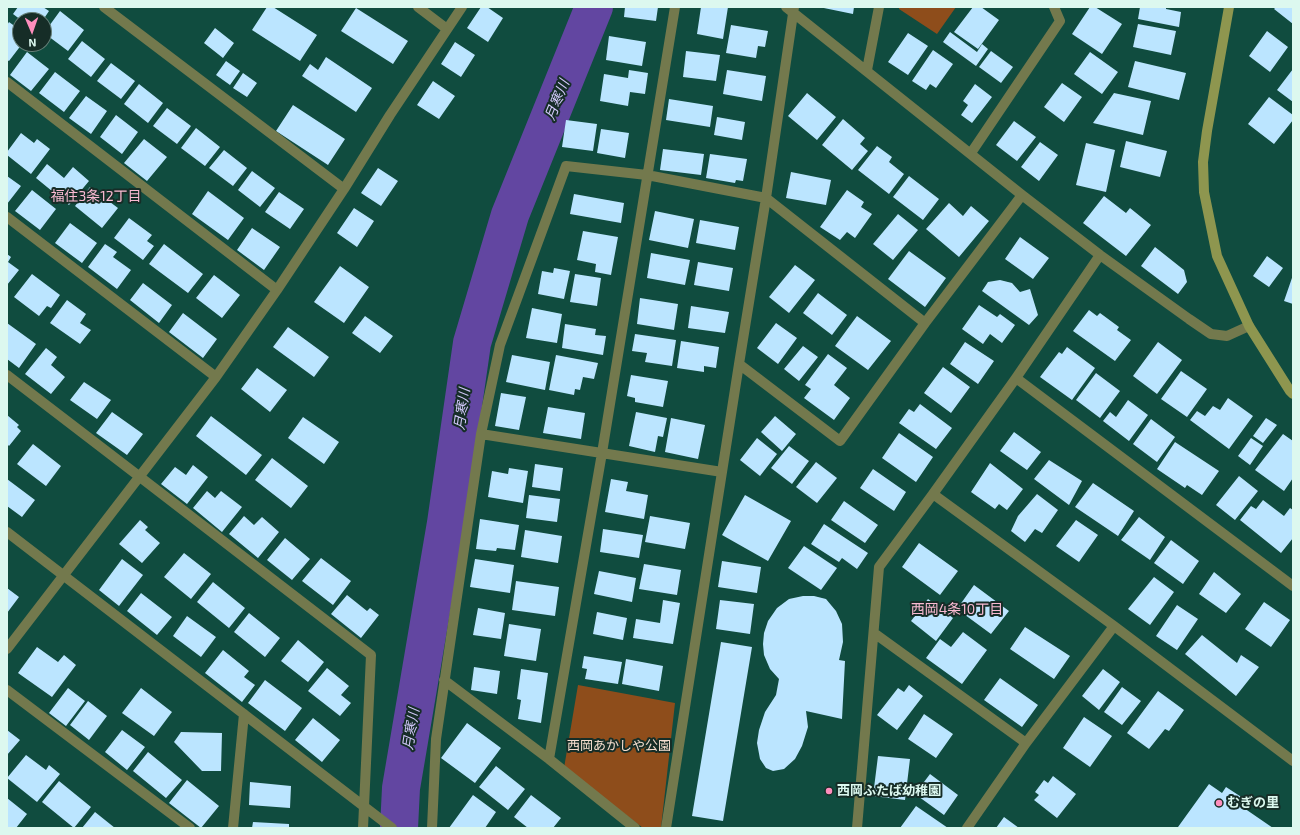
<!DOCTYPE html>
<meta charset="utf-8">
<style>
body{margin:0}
#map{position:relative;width:1300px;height:835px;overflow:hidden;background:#104c3f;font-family:"Exo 2",sans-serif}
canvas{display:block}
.frame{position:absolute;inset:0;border:8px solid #dcf8ef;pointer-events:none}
.north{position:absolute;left:12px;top:12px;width:40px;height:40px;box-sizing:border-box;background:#162d27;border:1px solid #657e77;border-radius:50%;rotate:178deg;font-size:11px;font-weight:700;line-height:16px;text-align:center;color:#dcf8ef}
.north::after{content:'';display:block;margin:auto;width:14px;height:18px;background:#fe8ebd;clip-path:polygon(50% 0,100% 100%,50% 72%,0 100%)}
</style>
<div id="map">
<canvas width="1300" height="835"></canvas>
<div class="frame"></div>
<div class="north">N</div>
</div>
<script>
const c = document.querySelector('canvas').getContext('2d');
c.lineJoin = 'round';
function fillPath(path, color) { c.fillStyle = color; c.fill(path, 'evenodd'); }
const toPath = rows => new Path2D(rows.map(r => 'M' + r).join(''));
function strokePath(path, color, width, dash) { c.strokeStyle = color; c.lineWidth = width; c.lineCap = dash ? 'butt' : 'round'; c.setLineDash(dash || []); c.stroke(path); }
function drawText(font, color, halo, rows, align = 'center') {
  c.font = font + ' "Exo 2","Noto Sans JP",sans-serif'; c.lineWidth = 4; c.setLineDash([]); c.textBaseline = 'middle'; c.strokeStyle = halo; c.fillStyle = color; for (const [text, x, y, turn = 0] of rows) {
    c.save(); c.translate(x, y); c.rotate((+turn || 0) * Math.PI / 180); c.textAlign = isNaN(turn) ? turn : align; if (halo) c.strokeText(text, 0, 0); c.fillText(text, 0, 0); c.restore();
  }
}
const green = toPath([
 [899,7,956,7,937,34,899,9],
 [578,685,675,703,661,828,643,828,564,768]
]);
const river = toPath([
 [399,828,401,788,446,523,472,343,510,215,594,7]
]);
const building = toPath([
 [18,7,43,7,49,11,43,20,21,20,13,14],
 [267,7,273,7,317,35,300,61,252,30],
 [481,7,487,7,503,18,488,42,467,28],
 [625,7,658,7,656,21,624,17],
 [701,7,728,7,723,39,697,34],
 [819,7,854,7,853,14],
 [973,7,981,7,999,20,978,49,954,32],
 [1090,7,1095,7,1122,24,1102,54,1072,34],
 [1140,7,1166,7,1166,9,1181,12,1179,27,1138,19],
 [1276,7,1293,7,1293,24,1274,9],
 [356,8,408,41,393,64,341,31],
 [60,11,84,30,68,51,44,33],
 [9,22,20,30,20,44,22,44,9,61,7,60,7,25],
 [1138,24,1176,31,1171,55,1133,47],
 [731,25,768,31,765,47,758,46,756,58,726,53],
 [215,28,234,43,223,58,204,43],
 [1267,31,1288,47,1270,72,1249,56],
 [950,32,977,52,982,44,988,49,976,66,943,42],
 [908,33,928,46,908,75,888,62],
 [609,36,646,42,642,66,606,60],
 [82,41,105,59,91,77,68,59],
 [455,42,475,55,461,77,441,64],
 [933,50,953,64,936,88,930,84,926,90,912,81],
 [686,51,720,55,716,81,683,77],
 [991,51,1013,67,1001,83,979,67],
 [27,52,49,69,31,91,10,75],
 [1090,52,1118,72,1102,94,1074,74],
 [326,57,372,88,356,112,302,76,310,64,318,70],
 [226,61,240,71,230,85,216,75],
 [1135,61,1186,73,1179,100,1128,87],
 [111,63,135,81,121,99,97,81],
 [1293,69,1293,102,1277,90],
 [629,70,648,73,645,94,630,92,628,106,600,101,604,74,628,78],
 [727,70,766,76,762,101,723,94],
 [55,72,80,91,64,112,39,93],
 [243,73,257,83,247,97,233,88],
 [433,81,455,96,439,119,417,105],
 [1062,83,1082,97,1064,122,1044,107],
 [139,84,163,103,148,123,124,104],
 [975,84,992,97,972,123,961,115,968,105,963,101],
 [807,93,836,117,817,140,788,116],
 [1114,93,1151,101,1143,135,1093,123],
 [86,96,107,111,91,134,69,118],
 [1269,97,1293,115,1293,120,1274,144,1248,124],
 [669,99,713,106,710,127,666,120],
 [293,105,345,139,328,165,276,131],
 [167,108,191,126,177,144,153,126],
 [116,115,138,132,122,154,100,137],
 [717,117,745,122,742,140,714,135],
 [843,119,865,138,860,144,868,151,852,170,822,145],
 [566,120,597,124,593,151,562,147],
 [1014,121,1036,137,1017,161,996,145],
 [196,128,220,147,205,166,181,148],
 [601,129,629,133,625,158,597,153],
 [21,133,34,143,37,139,50,149,31,174,7,155,7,152],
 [144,139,167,157,147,181,124,163],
 [1126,141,1167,151,1160,177,1120,167],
 [1040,142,1058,155,1039,181,1021,167],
 [1086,143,1115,150,1106,192,1076,185],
 [877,146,892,157,889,162,904,174,889,194,858,170],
 [663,149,704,154,701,175,660,170],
 [224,150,247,168,233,186,209,168],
 [710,154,747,159,743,181,736,180,735,183,706,178],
 [47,164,64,178,73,167,89,181,69,205,36,178],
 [378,168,398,181,381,206,361,193],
 [252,171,275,188,260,207,238,190],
 [791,172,831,180,826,205,786,198],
 [7,176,21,186,7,204],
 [909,176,939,199,923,220,893,197],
 [90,187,118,208,102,228,75,206],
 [32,190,56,209,40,230,15,211],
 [847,190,864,202,861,207,872,214,855,238,847,232,840,240,820,227],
 [208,191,244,218,228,240,192,214],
 [279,192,304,209,290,229,265,212],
 [574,194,624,203,621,223,570,214],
 [1104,196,1126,213,1130,208,1151,225,1126,256,1083,223],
 [949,203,963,216,971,206,989,221,959,257,926,229],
 [354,208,374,221,357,247,337,233],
 [655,211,694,219,688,248,649,240],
 [898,214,918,230,893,260,873,244],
 [129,218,152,235,147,241,154,246,143,260,114,238],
 [700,220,739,227,735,250,696,243],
 [70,223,97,243,82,263,55,243],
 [252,228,280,247,264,270,237,250],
 [583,231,618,237,611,275,595,272,596,264,577,260],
 [1020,237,1049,258,1033,279,1005,259],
 [105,244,117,252,113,257,131,270,117,289,88,267],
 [164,244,203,274,188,293,149,264],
 [1155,247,1184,270,1187,282,1178,294,1141,266],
 [909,251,946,278,925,307,888,279],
 [651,253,690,260,685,285,647,278],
 [7,254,11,257,8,262,19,270,7,285],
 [1267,256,1283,268,1269,287,1253,276],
 [698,262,733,268,729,291,694,285],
 [795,265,815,280,789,313,769,297],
 [340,266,369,287,344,323,314,302],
 [554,268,570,271,564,299,538,294,542,271,553,273],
 [32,274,60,295,51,308,47,306,39,316,14,297],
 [575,274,601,278,597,306,570,302],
 [214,275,240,295,222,318,196,298],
 [1293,275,1293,304,1284,301],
 [1000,280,1012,283,1020,292,1030,289,1038,315,1029,325,982,291,988,282],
 [143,283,172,305,159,323,130,300],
 [818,293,847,315,832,335,803,313],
 [640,298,678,304,674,330,637,324],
 [67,300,86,314,80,323,91,330,80,344,50,323],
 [979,305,997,317,1000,314,1015,325,1002,343,990,334,983,344,962,329],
 [691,306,729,312,725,333,688,328],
 [532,308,562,314,557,343,526,338],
 [1089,310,1097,316,1100,313,1119,327,1117,330,1131,340,1115,361,1073,331],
 [183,313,217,339,203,358,169,332],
 [365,316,393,336,380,353,352,333],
 [857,316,891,341,868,370,835,346],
 [7,323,36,344,19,368,7,359],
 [776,323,797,338,778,364,757,348],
 [565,324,596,329,595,335,606,336,603,355,562,348],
 [288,327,329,357,314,377,273,347],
 [635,334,676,340,672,366,645,362,647,353,632,351],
 [681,341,719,347,716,368,704,366,704,372,677,368],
 [965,342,994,361,978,384,950,364],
 [1158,342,1182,360,1157,394,1133,376],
 [803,346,818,357,799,381,784,369],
 [1067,347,1095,368,1072,400,1040,377,1059,352,1062,354],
 [46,348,57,357,51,365,65,377,51,394,25,374],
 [828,354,847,368,834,385,850,398,834,420,804,398,811,389,805,385],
 [512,355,550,362,545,390,506,382],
 [556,355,598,363,594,379,583,377,580,390,575,389,574,395,549,390],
 [943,367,970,387,951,413,924,393],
 [257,368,287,390,270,412,241,389],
 [1181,371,1207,389,1187,417,1161,399],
 [1096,373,1120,391,1100,418,1076,400],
 [631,375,668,381,663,407,635,402,635,398,627,396],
 [84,382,111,400,97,419,70,400],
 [501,393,526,397,519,430,495,426],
 [1228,398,1253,416,1229,449,1190,420,1197,411,1205,416,1213,406,1220,410],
 [1128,400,1148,415,1129,441,1103,421,1110,412,1116,417],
 [920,404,952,428,936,449,899,423,909,409,914,412],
 [548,407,585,413,581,439,543,433],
 [112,412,143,434,127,455,96,433],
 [636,412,667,418,663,437,658,436,655,452,629,446],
 [7,415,19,425,17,427,21,431,9,446,7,444],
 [211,416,262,455,246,475,196,436],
 [775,416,796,434,782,451,761,432],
 [303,417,339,442,324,464,288,438],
 [671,418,705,425,698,459,665,452],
 [1266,418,1277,425,1263,443,1253,436],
 [1151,419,1175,437,1157,462,1133,444],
 [1014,432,1041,452,1027,470,1000,451],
 [899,433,933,457,916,482,882,458],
 [1283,434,1293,441,1293,478,1284,491,1255,470],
 [757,438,777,454,760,476,740,460],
 [1251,438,1263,446,1250,465,1238,456],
 [1175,442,1219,471,1202,495,1187,485,1185,488,1157,469],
 [33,444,61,466,46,486,17,464],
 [789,446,809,461,792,484,771,468],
 [272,458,308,486,291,508,255,480],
 [1049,460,1082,481,1069,505,1034,479],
 [816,462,837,478,817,503,796,487],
 [990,463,1023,489,1007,510,999,504,995,509,971,492],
 [535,464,563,468,560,491,532,487],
 [193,465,208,477,187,504,161,484,175,467,186,475],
 [509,468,528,471,523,503,488,497,492,471,508,474],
 [873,469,906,492,894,511,860,488],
 [1239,476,1258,491,1235,520,1216,505],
 [7,479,35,500,22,517,7,506],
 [611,479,628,482,626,491,648,495,644,519,605,512],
 [1093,483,1134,511,1118,536,1075,507],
 [207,491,215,498,221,491,242,507,222,532,193,508],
 [1037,494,1058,510,1042,533,1035,529,1025,542,1011,531,1018,516],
 [529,495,560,499,557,522,526,518],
 [745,495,791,521,768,561,722,535],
 [1263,500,1284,516,1290,508,1293,510,1293,538,1281,553,1240,520,1251,506,1256,509],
 [844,501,878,525,865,543,831,520],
 [244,516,254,525,262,517,279,532,258,558,229,534],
 [650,516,690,523,685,549,645,542],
 [1139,517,1165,537,1150,560,1121,540],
 [480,519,519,525,515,550,497,548,496,551,476,549],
 [140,520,148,527,145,530,160,543,142,563,119,544],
 [1076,520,1098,535,1079,562,1056,546],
 [824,524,868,553,857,569,842,558,839,562,811,544],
 [603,529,643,535,639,558,600,552],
 [525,530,562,536,558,563,521,557],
 [285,538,310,559,292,580,267,560],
 [1171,540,1199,561,1183,584,1154,563],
 [919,543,958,571,940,595,902,567],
 [804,546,837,568,821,590,788,568],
 [184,553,211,574,191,599,164,577],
 [321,558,351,581,333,605,302,581],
 [122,559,143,575,119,606,99,590],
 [475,559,514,565,510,593,470,587],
 [722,561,761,567,757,593,718,587],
 [644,564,681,570,677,595,639,589],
 [599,571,636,578,632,602,594,594],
 [1214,572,1241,594,1226,613,1199,594],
 [1154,577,1174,592,1150,625,1128,609],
 [516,581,559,587,555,616,512,610],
 [213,582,245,608,229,628,197,602],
 [974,585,1009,611,991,634,957,609],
 [7,588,19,597,7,613],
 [141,593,172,617,157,635,127,611],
 [347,595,367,611,370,608,379,615,361,638,331,614],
 [803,596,814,596,826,599,836,611,842,624,843,642,839,660,845,661,842,719,806,711,808,727,802,746,795,759,784,769,773,771,766,768,760,759,757,743,759,730,765,712,776,695,779,679,770,669,764,655,763,644,764,633,768,621,777,608,789,599],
 [928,599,953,618,936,641,911,621],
 [663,600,680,603,673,644,633,638,636,619,660,623],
 [720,600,754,604,750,634,716,629],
 [1264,602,1290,620,1271,647,1245,629],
 [1177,605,1198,619,1177,650,1156,636],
 [478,608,505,613,501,639,473,635],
 [597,612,627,618,623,640,593,634],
 [249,613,280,638,265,657,234,632],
 [187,616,216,637,201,657,173,636],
 [509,624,541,629,536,661,504,656],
 [1025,627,1070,656,1054,679,1010,649],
 [963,632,987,650,962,684,926,658,940,639,951,647],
 [1202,635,1237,663,1241,655,1259,667,1236,696,1185,654],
 [298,640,324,662,308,682,281,661],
 [721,642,752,647,723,821,692,816],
 [37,647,58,662,64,655,76,665,52,697,18,673],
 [223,650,249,671,244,677,255,685,242,702,205,673],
 [584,656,622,662,618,684,585,679,587,669,582,668],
 [626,659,663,666,659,691,622,684],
 [474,667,500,671,497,694,471,690],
 [327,668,349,686,341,695,351,703,340,716,308,691],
 [521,669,548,673,541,723,518,719,521,700,517,699],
 [1103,669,1120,682,1099,710,1082,696],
 [1000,678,1038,705,1022,727,984,700],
 [265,680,302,708,285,731,248,703],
 [909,685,923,696,897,730,877,715,898,688,904,692],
 [1122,687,1141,701,1122,725,1104,712],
 [68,688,85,701,66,726,49,713],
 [141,688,172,712,154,736,122,713],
 [1158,691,1184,710,1169,731,1165,729,1149,749,1127,733],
 [88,701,107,716,89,740,70,725],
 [924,714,953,734,936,758,908,739],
 [1084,717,1112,736,1090,767,1063,748],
 [313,718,340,740,322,762,295,740],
 [467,723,501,748,475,783,441,758],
 [7,730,20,740,7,755],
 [122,730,145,747,127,770,105,752],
 [181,732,222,733,221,771,202,771,174,742],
 [148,752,182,780,166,798,133,771],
 [26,755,46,770,49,765,60,774,37,802,7,778],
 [878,756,910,759,905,800,873,796],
 [496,766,525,789,508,810,479,787],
 [930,774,958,795,944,815,915,794],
 [1053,776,1076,794,1057,818,1034,800,1039,795,1035,792,1044,780,1048,783],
 [187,780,219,806,201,828,169,803],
 [59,781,91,807,74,828,42,802],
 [250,782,291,786,290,808,249,805],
 [1209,784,1222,793,1226,787,1246,800,1241,806,1273,828,1179,828,1178,827],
 [473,795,496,812,485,828,449,828],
 [531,795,561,818,553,828,528,828,514,817],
 [7,798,27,814,16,828,7,828],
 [916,806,948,828,900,828],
 [95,812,115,828,82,828],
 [1004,817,1019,828,996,828],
 [253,822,289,824,289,828,252,828]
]);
const street = toPath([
 [104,7,344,189],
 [418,7,447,29],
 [786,7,1022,195,1100,255,1189,319,1211,334,1227,336,1249,326],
 [867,70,879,7],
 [7,82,277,290],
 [971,153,1060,21,1054,7],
 [7,217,216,377],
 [1100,255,1016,378,933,494,1114,626,1293,761],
 [739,364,840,441,925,323,1022,195],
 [7,375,140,477,371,655,363,828],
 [1016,378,1293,586],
 [481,434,722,472],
 [7,532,392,828],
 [874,633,1026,743],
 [7,649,216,377,277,290,344,189,390,115,462,7],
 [444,680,549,759,635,828],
 [7,690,190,828],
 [549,759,602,453,675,7],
 [233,828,244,714],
 [432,828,436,739,481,434,500,345,566,166,647,175,766,198,925,323],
 [666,828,739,364,766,198,794,7],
 [857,828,879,567,933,494],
 [967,828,1026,743,1114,626]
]);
const secondary = toPath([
 [1229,7,1207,131,1203,162,1204,192,1217,256,1249,326,1290,391,1293,394]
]);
const markers = [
 [829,791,4,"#fe8ebd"],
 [1219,803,4,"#fe8ebd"]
];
const parkNames = [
 ["西岡あかしや公園",619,746]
];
const poiNames = [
 ["西岡ふたば幼稚園",837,791],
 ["むぎの里",1227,803]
];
const waterNames = [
 ["月寒川",557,100,-68],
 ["月寒川",462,409,-82],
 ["月寒川",411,729,-81]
];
const neighbourhoodNames = [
 ["福住3条12丁目",96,196],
 ["西岡4条10丁目",957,609]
];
fillPath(green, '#8e4d1b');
strokePath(river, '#6246a1', 38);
fillPath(building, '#bbe5ff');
strokePath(street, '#73794d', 10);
strokePath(secondary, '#8e964f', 10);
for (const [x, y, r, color] of markers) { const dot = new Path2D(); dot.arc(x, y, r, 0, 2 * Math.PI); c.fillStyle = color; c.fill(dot); strokePath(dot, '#162d27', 1.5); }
drawText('13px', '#f6decf', '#162d27', parkNames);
drawText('bold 13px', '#dcf8ef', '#162d27', poiNames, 'left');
drawText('italic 14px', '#d3c9fa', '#162d27', waterNames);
drawText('14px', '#fabad2', '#162d27', neighbourhoodNames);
</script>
